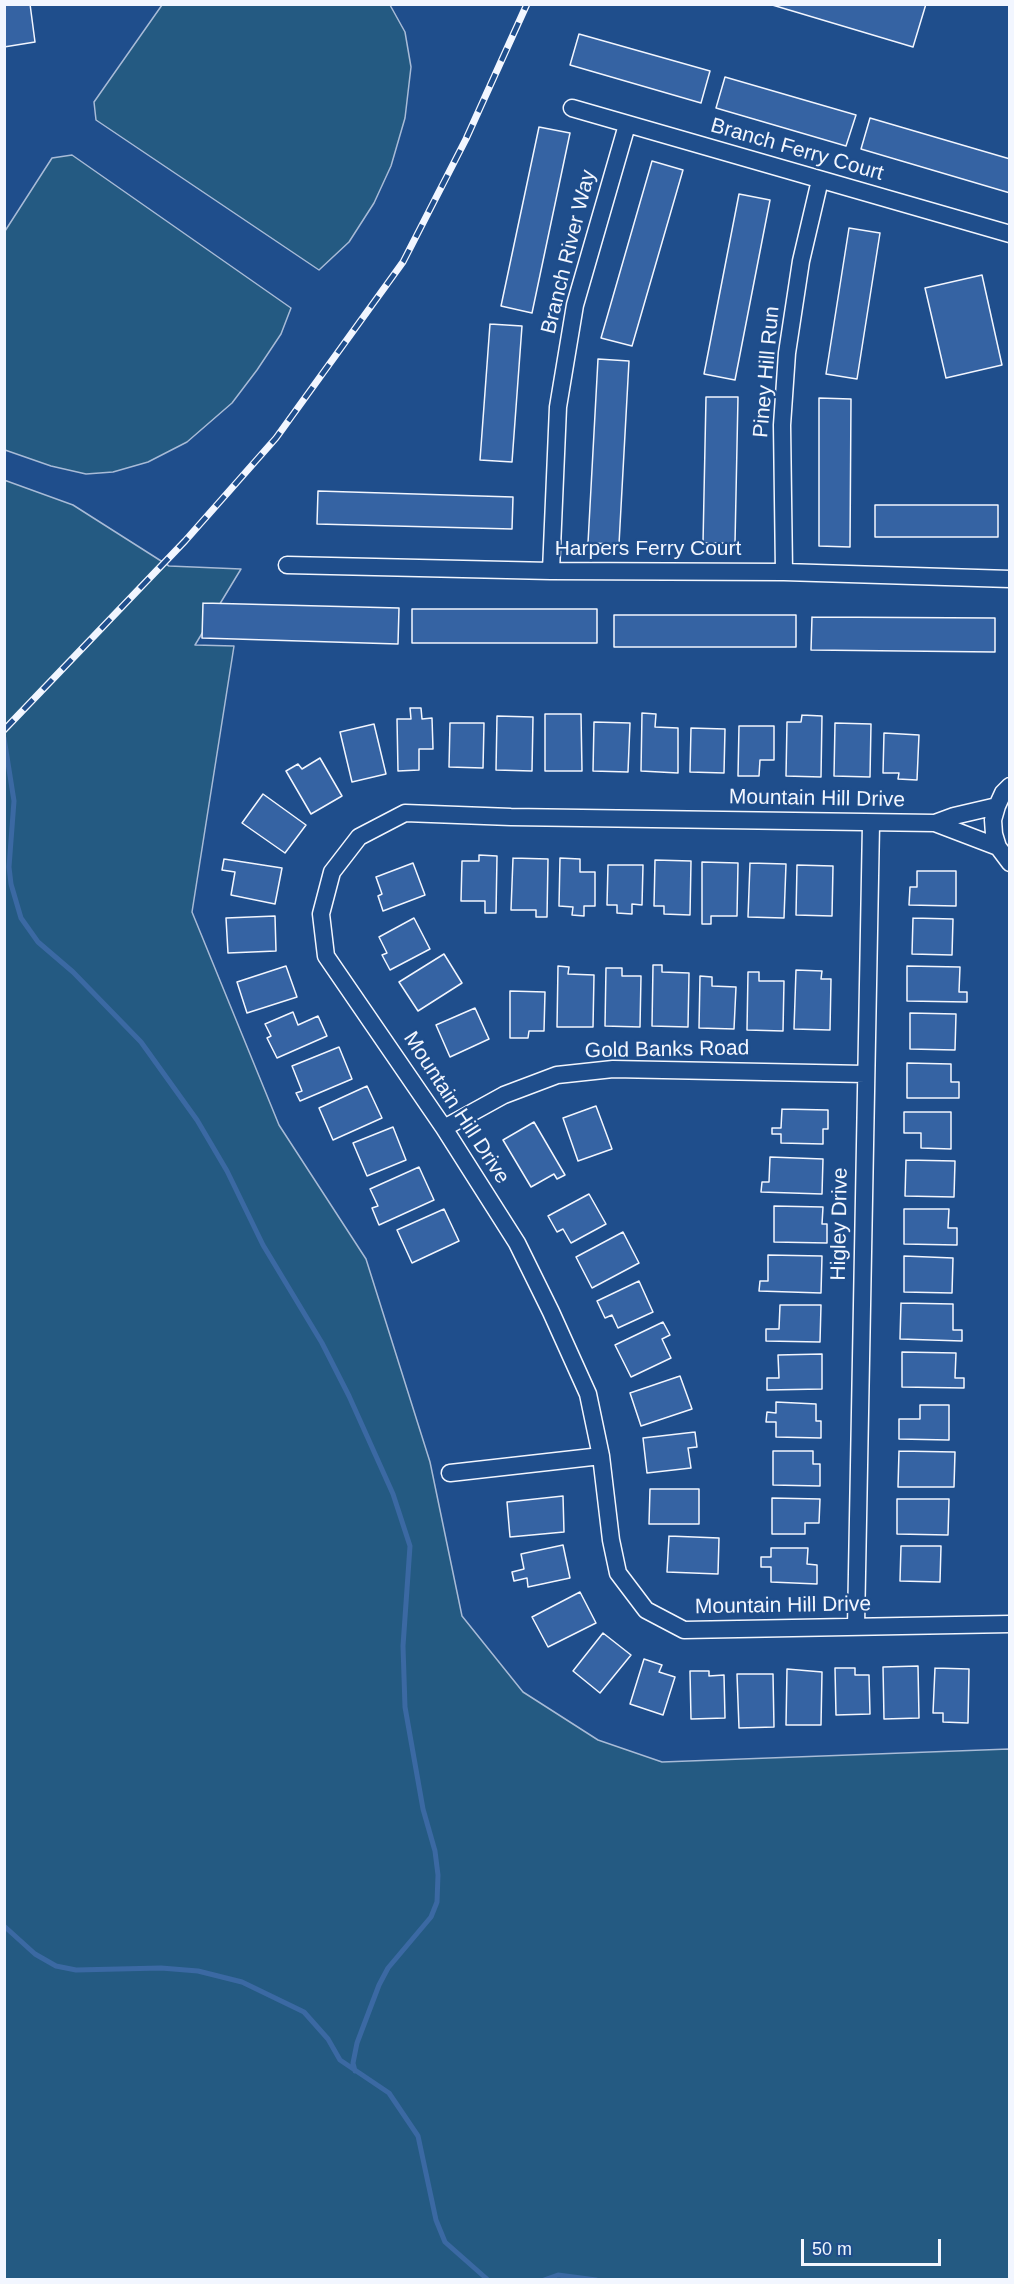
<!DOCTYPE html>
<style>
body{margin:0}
#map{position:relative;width:1014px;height:2284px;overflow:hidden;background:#1f4e8c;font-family:Arial,sans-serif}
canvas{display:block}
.frame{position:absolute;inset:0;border:6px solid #f2f6ff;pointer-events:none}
.scale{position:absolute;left:801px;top:2239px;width:140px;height:27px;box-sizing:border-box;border:3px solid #f2f6ff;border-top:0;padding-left:8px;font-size:18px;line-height:21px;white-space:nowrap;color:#f2f6ff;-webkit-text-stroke:4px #1f4e8c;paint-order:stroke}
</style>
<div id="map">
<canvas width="1014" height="2284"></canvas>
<div class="frame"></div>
<div class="scale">50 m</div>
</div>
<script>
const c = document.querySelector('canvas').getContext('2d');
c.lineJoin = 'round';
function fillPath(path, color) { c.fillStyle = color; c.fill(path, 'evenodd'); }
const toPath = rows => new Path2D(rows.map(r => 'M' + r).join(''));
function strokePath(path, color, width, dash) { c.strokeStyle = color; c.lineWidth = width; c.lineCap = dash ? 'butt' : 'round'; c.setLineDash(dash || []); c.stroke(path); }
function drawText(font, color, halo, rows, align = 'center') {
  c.font = font + ' Arial,sans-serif'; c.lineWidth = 4.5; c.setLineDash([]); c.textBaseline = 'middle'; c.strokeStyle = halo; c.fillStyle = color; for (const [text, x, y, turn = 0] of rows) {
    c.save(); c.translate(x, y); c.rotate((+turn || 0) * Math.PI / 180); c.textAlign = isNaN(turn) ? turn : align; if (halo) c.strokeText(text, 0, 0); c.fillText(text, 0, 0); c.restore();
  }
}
const green = toPath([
 [162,5,390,5,405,32,411,67,405,118,391,166,374,203,349,242,319,270,96,120,94,102,162,5],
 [72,155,291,308,281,334,257,370,232,403,187,442,148,462,113,472,86,474,51,466,5,450,5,231,52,158,72,155],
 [4,480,73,505,169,566,241,569,195,645,234,646,192,912,279,1125,366,1259,430,1462,462,1616,523,1692,598,1740,662,1762,1009,1749,1009,2279,5,2279,4,480]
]);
const stream = toPath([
 [4,738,14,801,9,867,11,884,21,918,38,942,73,972,141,1042,197,1120,227,1171,263,1245,322,1343,349,1396,393,1494,410,1546,403,1646,405,1707,423,1809,435,1851,438,1875,437,1902,431,1917,388,1968,379,1985,357,2043,353,2063,355,2071],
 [4,1926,35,1954,56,1966,76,1970,161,1968,198,1971,242,1982,304,2012,328,2039,340,2060,389,2093,418,2136,436,2220,445,2242,488,2280],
 [544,2280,558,2275,596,2280]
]);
const building = toPath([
 [4,4,30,4,35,42,4,47,4,4],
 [769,4,926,4,913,47,769,4],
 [579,34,710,71,701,103,570,65,579,34],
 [725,77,856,115,846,146,716,108,725,77],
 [870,118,1010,159,1010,193,861,149,870,118],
 [539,127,570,133,532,313,501,306,539,127],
 [652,161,683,170,632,346,601,338,652,161],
 [739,194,770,200,735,380,704,374,739,194],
 [849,228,880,233,857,379,826,374,849,228],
 [982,275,1002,365,946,378,925,288,982,275],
 [490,324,522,326,512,462,480,460,490,324],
 [598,359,629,361,619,544,588,543,598,359],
 [706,397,738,397,735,543,703,543,706,397],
 [819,398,851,399,850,547,819,546,819,398],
 [318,491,513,497,512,529,317,524,318,491],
 [875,505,998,505,998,537,875,537,875,505],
 [203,603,399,608,398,644,202,638,203,603],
 [412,609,597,609,597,643,412,643,412,609],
 [614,615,796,615,796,647,614,647,614,615],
 [812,617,995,618,995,652,811,650,812,617],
 [410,708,421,708,422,719,432,718,433,749,419,749,419,770,398,771,397,719,411,719,410,708],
 [642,713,656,714,655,727,678,728,678,773,641,771,642,713],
 [545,714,581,714,582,771,545,771,545,714],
 [802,715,822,716,821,777,786,776,787,722,801,722,802,715],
 [497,716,533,717,532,771,496,770,497,716],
 [594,722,630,723,628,772,593,771,594,722],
 [450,723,484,723,483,768,449,767,450,723],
 [835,723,871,724,870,777,834,776,835,723],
 [374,724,386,774,352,782,340,732,374,724],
 [739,726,774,726,774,760,760,760,759,776,738,776,739,726],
 [691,728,725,729,724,773,690,772,691,728],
 [884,733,919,735,917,780,898,779,899,773,883,773,884,733],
 [320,758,342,796,311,814,286,771,298,764,302,769,320,758],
 [263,794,306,825,285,853,242,823,263,794],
 [479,855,497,856,496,913,485,913,485,901,461,901,462,861,479,861,479,855],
 [513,858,548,859,547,917,536,917,536,910,511,910,513,858],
 [560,858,580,859,580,872,595,872,595,906,584,906,584,916,572,915,573,907,559,906,560,858],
 [224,859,282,868,275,904,231,895,235,872,222,870,224,859],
 [655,860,691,861,690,915,664,914,664,906,654,906,655,860],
 [702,862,738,863,737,916,711,916,711,924,702,924,702,862],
 [413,863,425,895,383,911,378,896,382,894,376,877,413,863],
 [750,863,786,864,784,918,748,917,750,863],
 [608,865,643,865,642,905,632,904,632,914,617,913,617,905,607,905,608,865],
 [797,865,833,866,832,916,796,915,797,865],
 [917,871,956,871,956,906,909,905,910,887,917,887,917,871],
 [275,916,276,951,228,953,226,918,275,916],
 [414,918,430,949,390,970,382,955,387,953,379,937,414,918],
 [913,918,953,919,952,955,912,954,913,918],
 [444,954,462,983,418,1011,399,982,444,954],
 [653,965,662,965,662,972,689,973,688,1027,652,1026,653,965],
 [286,966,297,997,247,1013,237,982,286,966],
 [558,966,569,967,568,974,594,975,593,1027,557,1027,558,966],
 [907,966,960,967,959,992,967,992,967,1002,907,1001,907,966],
 [606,968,622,968,622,976,641,976,640,1027,605,1026,606,968],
 [796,970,822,971,821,979,831,979,830,1030,794,1029,796,970],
 [748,972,759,972,759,981,784,981,783,1031,747,1030,748,972],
 [700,976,712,977,712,986,736,987,734,1029,699,1028,700,976],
 [510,991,545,992,544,1031,529,1031,528,1038,510,1038,510,991],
 [475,1008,489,1039,450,1057,436,1025,475,1008],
 [293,1012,298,1025,318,1016,327,1036,277,1058,267,1038,271,1036,265,1024,293,1012],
 [910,1013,956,1014,955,1050,910,1049,910,1013],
 [339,1047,352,1079,300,1101,296,1093,302,1091,292,1066,339,1047],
 [907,1063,951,1064,951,1082,959,1082,959,1098,907,1098,907,1063],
 [367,1086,382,1118,333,1140,319,1108,367,1086],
 [596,1106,612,1149,578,1161,563,1118,596,1106],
 [782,1109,828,1110,828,1129,823,1129,823,1144,781,1143,781,1134,772,1134,772,1128,781,1128,782,1109],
 [904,1112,951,1112,951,1149,921,1148,921,1133,904,1133,904,1112],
 [534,1122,565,1175,557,1179,554,1174,531,1187,503,1140,534,1122],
 [393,1127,406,1160,367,1176,353,1143,393,1127],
 [770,1157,823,1159,822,1194,761,1192,762,1182,769,1182,770,1157],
 [906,1160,955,1161,954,1197,905,1196,906,1160],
 [419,1167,434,1200,379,1225,372,1208,378,1206,370,1189,419,1167],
 [589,1194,606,1224,571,1243,563,1229,557,1232,548,1216,589,1194],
 [774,1206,823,1207,822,1224,827,1224,827,1243,774,1242,774,1206],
 [444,1209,459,1241,412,1263,397,1230,444,1209],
 [904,1209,949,1209,948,1228,957,1228,957,1245,904,1244,904,1209],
 [623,1232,639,1263,592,1288,576,1257,623,1232],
 [768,1255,822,1256,821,1293,759,1291,760,1281,768,1281,768,1255],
 [904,1256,953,1258,952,1293,904,1292,904,1256],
 [639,1281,653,1312,618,1328,612,1315,605,1318,597,1301,639,1281],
 [901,1303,953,1304,953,1330,962,1330,962,1341,900,1339,901,1303],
 [780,1305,821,1305,820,1342,766,1341,766,1329,779,1329,780,1305],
 [663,1322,670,1335,662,1339,671,1358,631,1377,615,1345,663,1322],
 [902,1352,956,1353,955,1378,964,1378,964,1388,902,1387,902,1352],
 [822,1354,822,1389,767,1390,767,1378,779,1378,778,1355,822,1354],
 [680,1376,692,1409,641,1426,630,1393,680,1376],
 [776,1402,816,1404,816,1421,821,1421,821,1438,776,1437,776,1422,766,1422,767,1412,776,1413,776,1402],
 [920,1405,949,1405,949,1440,899,1439,899,1419,920,1419,920,1405],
 [695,1432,697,1447,688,1448,691,1468,647,1473,643,1438,695,1432],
 [773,1451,813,1451,813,1464,820,1464,820,1486,773,1485,773,1451],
 [899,1451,955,1452,954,1487,898,1487,899,1451],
 [650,1489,699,1489,699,1524,649,1524,650,1489],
 [563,1496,564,1532,510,1537,507,1502,563,1496],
 [772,1498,820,1499,819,1523,805,1523,805,1534,772,1534,772,1498],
 [897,1499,949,1499,948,1535,897,1534,897,1499],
 [669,1536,719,1538,718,1574,667,1572,669,1536],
 [563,1545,570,1578,528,1587,527,1578,514,1581,512,1572,524,1569,521,1554,563,1545],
 [901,1546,941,1546,940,1582,900,1581,901,1546],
 [771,1548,808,1548,807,1564,817,1565,817,1584,771,1582,771,1567,761,1567,761,1557,771,1557,771,1548],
 [580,1592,596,1623,548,1647,532,1617,580,1592],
 [603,1633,631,1655,600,1693,573,1671,603,1633],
 [644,1659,662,1665,659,1672,675,1677,663,1715,630,1704,644,1659],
 [918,1666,919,1718,884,1719,883,1667,918,1666],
 [835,1668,855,1668,855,1675,869,1675,870,1714,836,1715,835,1668],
 [935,1668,969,1669,968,1723,943,1722,943,1713,933,1713,935,1668],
 [787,1669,822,1672,821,1725,786,1725,787,1669],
 [690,1671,709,1671,709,1676,724,1675,725,1718,691,1719,690,1671],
 [737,1674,773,1674,774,1727,739,1728,737,1674]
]);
const minor = toPath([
 [572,108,1010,234],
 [287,565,551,571,784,572,1010,579],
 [551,571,558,407,575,305,627,125],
 [784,572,782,425,787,353,801,261,820,180],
 [1010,786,1003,793,997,806,993,820,994,834,998,847,1010,863],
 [997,806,954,816,935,823,511,817,405,813,359,837,332,872,321,914,326,956,444,1128,517,1243,551,1312,588,1394,601,1456,611,1540,618,1573,646,1610,684,1630,1010,1624],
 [935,823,998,847],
 [444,1128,504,1095,557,1075,613,1069,865,1074],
 [450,1473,601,1456],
 [856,1626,871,824]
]);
const rail = toPath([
 [4,730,185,541,276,438,403,262,466,139,527,4]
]);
const streetNames = [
 ["Branch Ferry Court",797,150,16],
 ["Branch River Way",569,252,-76],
 ["Piney Hill Run",767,372,-85],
 ["Harpers Ferry Court",648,549],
 ["Mountain Hill Drive",817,799,1],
 ["Gold Banks Road",667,1050,-1],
 ["Mountain Hill Drive",456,1108,57],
 ["Higley Drive",840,1224,-89],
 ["Mountain Hill Drive",783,1606,-1]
];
fillPath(green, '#245a82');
strokePath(green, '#a8bbd7', 1.5);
strokePath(stream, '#3b69a3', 5);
fillPath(building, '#3563a3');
strokePath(building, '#f2f6ff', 1.5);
strokePath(minor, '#f2f6ff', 19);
strokePath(minor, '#1f4e8c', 16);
strokePath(rail, '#f2f6ff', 7);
strokePath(rail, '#1f4e8c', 4.5, [14]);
drawText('21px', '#f2f6ff', '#1f4e8c', streetNames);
</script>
